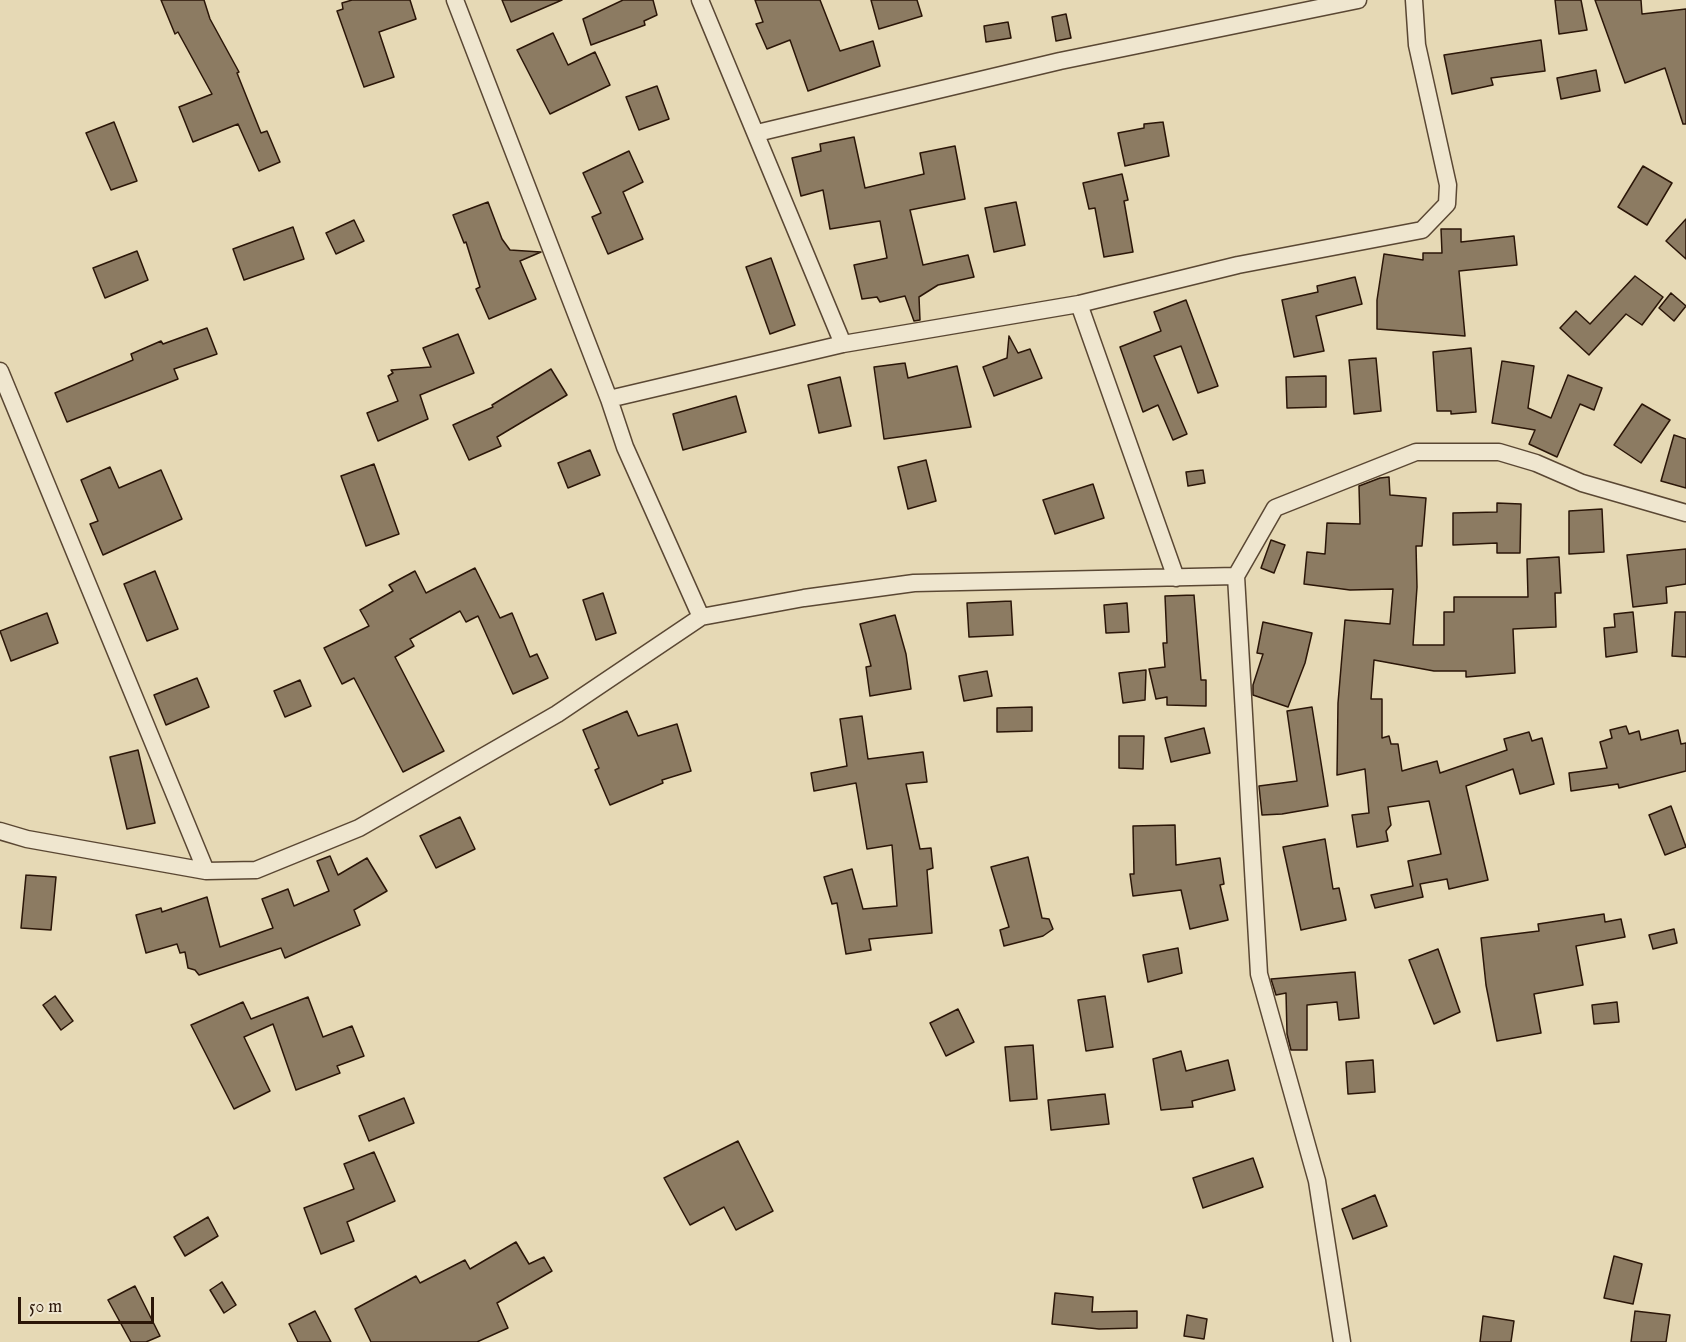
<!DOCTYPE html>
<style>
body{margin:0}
#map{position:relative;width:1686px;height:1342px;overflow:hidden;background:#e6d9b5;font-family:"IM FELL English",serif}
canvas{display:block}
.scale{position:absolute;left:18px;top:1297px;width:136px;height:27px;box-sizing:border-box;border:3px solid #2b1608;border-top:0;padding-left:8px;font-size:18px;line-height:21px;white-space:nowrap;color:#2b1608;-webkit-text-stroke:4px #efe6cf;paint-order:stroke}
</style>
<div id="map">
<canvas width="1686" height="1342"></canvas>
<div class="scale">50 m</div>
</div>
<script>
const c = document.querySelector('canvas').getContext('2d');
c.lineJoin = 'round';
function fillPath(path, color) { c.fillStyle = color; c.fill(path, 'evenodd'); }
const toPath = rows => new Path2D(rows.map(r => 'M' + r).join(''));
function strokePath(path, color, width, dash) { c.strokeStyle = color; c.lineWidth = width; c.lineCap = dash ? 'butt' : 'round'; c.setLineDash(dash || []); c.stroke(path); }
const building = toPath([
 [161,0,204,0,210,19,239,72,237,73,261,133,267,131,280,162,259,171,238,124,193,142,179,107,212,94,178,32,175,34,161,0],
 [352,0,410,0,416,19,379,32,394,77,364,87,337,11,343,9,342,3,352,0],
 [502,0,562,0,511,22,502,0],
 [623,0,653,0,657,15,644,21,645,25,591,45,583,19,623,0],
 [755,0,820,0,840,51,873,41,880,66,808,91,790,40,767,49,756,24,763,22,755,0],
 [871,0,917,0,922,16,879,29,871,0],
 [1555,0,1581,0,1587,30,1559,34,1555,0],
 [1595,0,1641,0,1642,14,1686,9,1686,124,1683,124,1665,68,1625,83,1595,0],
 [1066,14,1071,38,1056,41,1052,17,1066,14],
 [1008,22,1011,38,986,42,984,26,1008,22],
 [553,33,568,65,595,52,610,85,550,114,517,50,553,33],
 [1541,40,1545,71,1491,78,1493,85,1452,94,1444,55,1541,40],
 [1596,70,1600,91,1561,99,1557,78,1596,70],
 [657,86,669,119,639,130,626,97,657,86],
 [114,122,137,181,111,190,86,133,114,122],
 [1163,122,1169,156,1125,166,1118,133,1144,128,1144,124,1163,122],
 [854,137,865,188,924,174,920,153,955,146,965,199,910,210,923,265,968,255,974,277,938,285,919,297,920,320,914,321,905,296,880,302,877,297,862,299,854,265,887,258,880,221,830,229,823,190,801,196,792,158,821,151,820,144,854,137],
 [629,151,643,182,623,192,643,239,608,254,592,217,601,213,583,173,629,151],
 [1643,166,1672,183,1647,225,1618,207,1643,166],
 [1122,174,1128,200,1124,201,1133,252,1104,257,1095,208,1089,209,1083,183,1122,174],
 [488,202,502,239,510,250,541,252,520,261,536,299,489,319,476,289,480,287,466,242,464,243,453,215,488,202],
 [1016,202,1025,245,994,252,985,208,1016,202],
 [1686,219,1686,259,1666,241,1686,219],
 [354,220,364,241,336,254,326,233,354,220],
 [293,227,304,259,244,280,233,249,293,227],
 [1441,229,1461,229,1461,242,1514,236,1517,265,1459,271,1465,336,1377,329,1377,300,1384,254,1423,260,1423,253,1442,253,1441,229],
 [137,251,148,280,105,298,93,268,137,251],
 [771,258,795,325,770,334,746,267,771,258],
 [1635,276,1663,297,1642,325,1626,314,1589,355,1560,328,1576,311,1590,324,1635,276],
 [1355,277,1362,304,1316,316,1324,351,1294,357,1282,300,1318,292,1317,286,1355,277],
 [1671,293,1686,306,1674,321,1659,308,1671,293],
 [1186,300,1218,386,1198,393,1181,346,1154,356,1187,434,1173,440,1158,405,1143,412,1120,347,1161,331,1154,312,1186,300],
 [207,328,217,354,174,369,178,379,67,422,55,393,133,360,131,354,161,341,163,344,207,328],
 [458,334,474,373,420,395,428,419,378,441,367,413,398,401,388,376,393,373,391,370,431,367,423,348,458,334],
 [1009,336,1018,353,1030,349,1042,378,994,396,983,367,1007,358,1009,336],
 [1471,348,1476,412,1451,414,1451,411,1437,411,1433,352,1471,348],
 [1376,358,1381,411,1354,414,1349,360,1376,358],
 [1502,361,1534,366,1528,408,1551,418,1568,375,1602,388,1594,410,1580,404,1557,457,1529,444,1535,430,1492,423,1502,361],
 [905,363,908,378,957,366,971,427,884,439,874,367,905,363],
 [551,369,567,395,497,437,501,446,469,460,453,425,493,407,492,405,551,369],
 [1326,376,1326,407,1287,408,1286,377,1326,376],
 [840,377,851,426,819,433,808,385,840,377],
 [736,396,746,432,683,450,673,414,736,396],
 [1642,404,1670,420,1641,463,1614,445,1642,404],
 [1674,435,1686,439,1686,488,1661,481,1674,435],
 [590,450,600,475,568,488,558,463,590,450],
 [926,460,936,501,908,509,898,467,926,460],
 [374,464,399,534,366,546,341,476,374,464],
 [110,467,119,488,161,470,182,519,103,555,90,524,98,521,81,480,110,467],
 [1203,470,1205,483,1188,486,1186,472,1203,470],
 [1389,477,1390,495,1426,498,1422,546,1416,546,1417,587,1413,645,1444,645,1444,612,1454,612,1454,597,1528,597,1527,559,1559,557,1561,593,1555,593,1556,627,1513,629,1515,673,1466,677,1466,671,1434,671,1374,660,1371,699,1382,699,1382,738,1389,736,1391,744,1398,744,1402,771,1437,761,1440,773,1507,750,1504,739,1529,732,1532,741,1542,738,1554,784,1520,794,1513,769,1466,786,1488,880,1449,889,1447,879,1420,884,1423,897,1375,908,1371,895,1413,886,1408,861,1441,854,1429,801,1388,807,1391,825,1386,831,1388,841,1357,847,1352,815,1369,813,1365,769,1337,775,1338,703,1345,620,1390,624,1393,589,1350,590,1304,584,1307,552,1325,554,1327,523,1360,524,1359,486,1380,478,1389,477],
 [1093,484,1104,518,1055,534,1043,500,1093,484],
 [1497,503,1521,504,1520,553,1497,553,1497,543,1453,545,1453,513,1497,512,1497,503],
 [1602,509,1604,552,1569,554,1569,511,1602,509],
 [1271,540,1285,545,1274,573,1261,568,1271,540],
 [1686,549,1686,584,1666,587,1667,603,1633,607,1627,555,1686,549],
 [475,568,500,618,512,613,530,657,537,654,548,678,513,694,478,616,466,622,460,611,410,639,414,646,395,657,444,751,403,772,354,678,342,684,324,648,369,626,360,610,393,591,389,585,415,571,426,593,475,568],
 [155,571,178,629,147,641,124,584,155,571],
 [603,593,616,633,596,640,583,600,603,593],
 [1194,595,1201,680,1206,680,1206,706,1167,705,1167,697,1156,699,1149,669,1165,667,1163,643,1167,643,1165,596,1194,595],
 [1011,601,1013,635,969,637,967,603,1011,601],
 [1127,603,1129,632,1106,633,1104,605,1127,603],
 [1633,612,1637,652,1606,657,1604,628,1615,627,1614,614,1633,612],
 [1675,612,1686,612,1686,657,1672,656,1675,612],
 [47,613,58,643,11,661,0,631,47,613],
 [895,615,906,654,911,689,870,696,866,667,871,666,860,624,895,615],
 [1263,622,1312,633,1305,663,1288,707,1253,695,1253,685,1263,654,1257,653,1263,622],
 [1146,670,1145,700,1123,703,1119,673,1146,670],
 [987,671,992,696,964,701,959,676,987,671],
 [197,678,209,707,166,725,154,695,197,678],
 [300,680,311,706,285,717,274,691,300,680],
 [1032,707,1032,731,997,732,997,708,1032,707],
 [1312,707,1328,806,1282,814,1262,815,1259,786,1297,781,1287,711,1312,707],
 [627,711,638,736,677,724,691,771,662,780,663,783,610,805,595,770,599,768,583,730,627,711],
 [862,716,868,759,923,752,927,782,906,784,920,849,931,848,933,868,927,870,932,933,869,939,871,950,846,954,837,903,832,904,824,877,852,869,863,909,897,906,892,845,867,849,856,783,814,791,811,773,847,766,840,719,862,716],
 [1626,726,1629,734,1639,731,1641,740,1678,730,1681,744,1686,743,1686,771,1619,788,1618,784,1571,791,1569,773,1607,768,1600,742,1612,738,1610,730,1626,726],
 [1204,728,1210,753,1171,762,1165,738,1204,728],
 [1119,736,1144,736,1143,769,1119,768,1119,736],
 [138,750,155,823,127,829,110,757,138,750],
 [1671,806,1686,847,1665,855,1649,815,1671,806],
 [460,817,475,849,436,868,420,836,460,817],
 [1175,825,1176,865,1220,858,1224,884,1220,885,1228,920,1190,929,1181,890,1133,896,1130,874,1134,874,1133,826,1175,825],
 [1325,839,1333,889,1339,888,1346,920,1301,930,1283,847,1325,839],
 [330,856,338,875,367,858,387,891,354,910,360,925,285,958,281,948,199,975,195,970,188,968,185,952,180,953,177,944,146,953,136,915,161,908,162,912,207,897,220,947,273,928,262,899,288,889,294,906,329,891,317,861,330,856],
 [1028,857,1042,918,1049,919,1053,929,1043,936,1004,946,1000,930,1009,927,991,867,1028,857],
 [26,875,56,877,51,930,21,928,26,875],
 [1604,914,1605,922,1621,919,1625,937,1576,946,1583,985,1534,994,1541,1033,1497,1041,1486,985,1481,938,1539,931,1538,924,1604,914],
 [1674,929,1677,943,1653,949,1649,935,1674,929],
 [1178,948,1182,973,1148,982,1143,955,1178,948],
 [1438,949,1460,1012,1434,1024,1409,960,1438,949],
 [1355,972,1359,1018,1339,1020,1337,1002,1307,1005,1307,1050,1291,1050,1287,1034,1286,993,1276,995,1271,979,1355,972],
 [55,996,73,1021,61,1030,43,1005,55,996],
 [1105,996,1113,1047,1086,1051,1078,1000,1105,996],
 [308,997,323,1037,352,1026,364,1056,337,1066,340,1073,296,1090,273,1024,244,1037,270,1091,234,1109,191,1025,243,1002,251,1019,308,997],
 [1617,1002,1619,1022,1594,1024,1592,1005,1617,1002],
 [958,1009,974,1042,946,1056,930,1023,958,1009],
 [1033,1045,1037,1099,1010,1101,1005,1047,1033,1045],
 [1181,1051,1186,1071,1228,1060,1235,1090,1192,1101,1193,1107,1161,1110,1153,1059,1181,1051],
 [1373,1060,1375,1092,1348,1094,1346,1062,1373,1060],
 [1105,1094,1109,1124,1051,1130,1048,1100,1105,1094],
 [404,1098,414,1123,369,1141,359,1116,404,1098],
 [738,1141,773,1211,736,1230,724,1207,690,1225,664,1178,738,1141],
 [374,1152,395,1201,347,1222,354,1241,321,1254,304,1208,354,1189,344,1164,374,1152],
 [1253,1158,1263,1187,1203,1208,1193,1178,1253,1158],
 [1375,1195,1387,1226,1353,1239,1342,1209,1375,1195],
 [208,1217,218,1236,185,1256,174,1237,208,1217],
 [516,1242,529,1264,544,1257,552,1271,497,1303,508,1328,477,1342,371,1342,355,1309,416,1276,420,1283,465,1260,470,1269,516,1242],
 [1614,1256,1642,1264,1633,1304,1604,1298,1614,1256],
 [222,1282,236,1305,224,1313,210,1290,222,1282],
 [135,1286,160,1336,146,1342,131,1342,108,1300,135,1286],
 [1055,1293,1093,1297,1092,1312,1137,1311,1137,1328,1099,1329,1052,1324,1055,1293],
 [315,1311,331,1342,298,1342,289,1324,315,1311],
 [1635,1311,1670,1315,1666,1342,1631,1342,1635,1311],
 [1187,1315,1207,1319,1204,1339,1184,1336,1187,1315],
 [1483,1316,1514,1321,1511,1342,1480,1342,1483,1316]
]);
const street = toPath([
 [455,0,609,399,625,447,701,617],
 [700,0,843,344],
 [757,133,1060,61,1358,0],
 [1079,304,1176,578],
 [0,371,206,871],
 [609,399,843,344,1079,304,1238,265,1422,230,1447,204,1448,185,1417,45,1414,0],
 [0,831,27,839,206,871,256,870,359,828,557,714,701,617,804,598,914,583,1236,576],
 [1342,1342,1317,1181,1259,974,1236,576,1275,508,1416,452,1499,452,1536,463,1582,483,1686,513]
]);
fillPath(building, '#8c7b62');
strokePath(building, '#2b1608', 1.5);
strokePath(street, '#5a4733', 19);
strokePath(street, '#efe6cf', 16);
</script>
